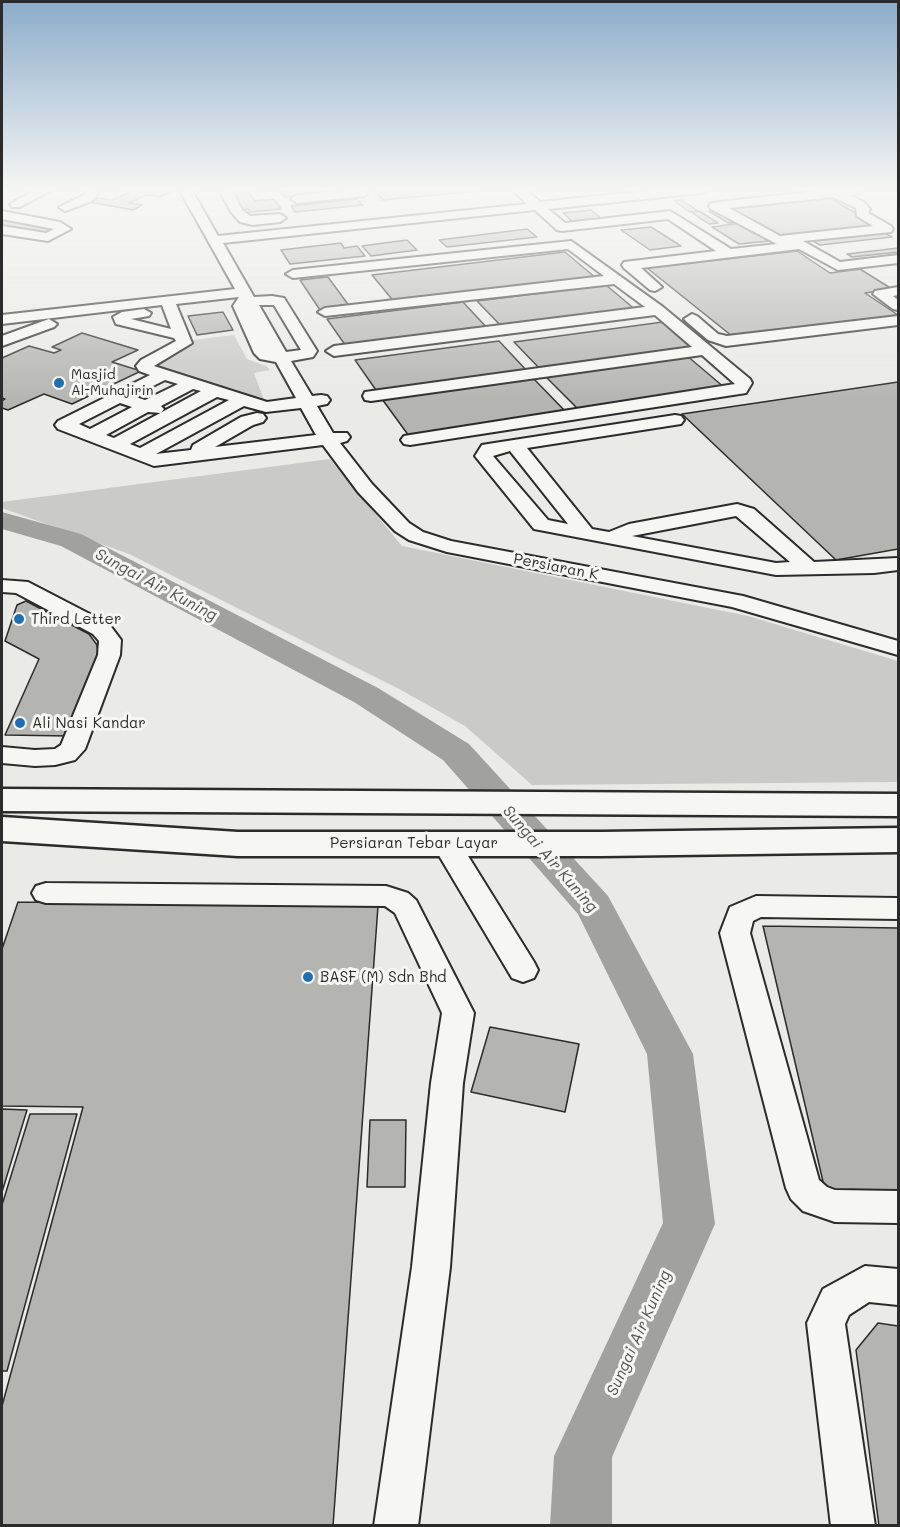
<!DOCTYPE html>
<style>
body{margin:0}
#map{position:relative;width:900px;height:1527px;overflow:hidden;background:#eaeae6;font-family:Mali,sans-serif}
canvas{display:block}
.frame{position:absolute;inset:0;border:3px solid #2b2b2b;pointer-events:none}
</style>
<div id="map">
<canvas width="900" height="1527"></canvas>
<div class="frame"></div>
</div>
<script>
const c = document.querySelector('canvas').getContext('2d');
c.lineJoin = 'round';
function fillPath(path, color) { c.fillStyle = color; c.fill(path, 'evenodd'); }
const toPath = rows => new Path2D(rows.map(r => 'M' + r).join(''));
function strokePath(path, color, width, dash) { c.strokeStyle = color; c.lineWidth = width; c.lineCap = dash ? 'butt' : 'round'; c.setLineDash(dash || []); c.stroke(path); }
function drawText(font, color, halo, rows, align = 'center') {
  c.font = font + ' Mali,sans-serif'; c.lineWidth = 6; c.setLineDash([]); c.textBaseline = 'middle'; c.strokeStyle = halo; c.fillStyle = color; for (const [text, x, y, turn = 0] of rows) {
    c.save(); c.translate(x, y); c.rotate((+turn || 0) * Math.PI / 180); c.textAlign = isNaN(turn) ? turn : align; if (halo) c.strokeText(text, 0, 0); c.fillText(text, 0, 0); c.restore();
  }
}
const green = toPath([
 [234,335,247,359,266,366,270,370,254,373,264,400,152,365,193,345,193,340],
 [330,459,402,546,748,616,898,661,898,782,532,785,465,726,401,690,129,554,2,508,2,502]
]);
const river = toPath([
 [2,512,81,534,378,688,469,744,608,896,693,1054,715,1224,612,1457,612,1526,550,1526,554,1456,663,1223,647,1054,578,914,443,760,354,702,61,546,2,529,2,512]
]);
const building = toPath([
 [150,189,170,192,160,197,147,195,129,203,142,205,133,210,89,202,99,198,112,200,130,192,120,189,150,189],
 [228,189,247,189,255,201,274,199,281,209,250,212,248,209,242,210,228,189],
 [302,189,349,189,350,190,285,197,280,192,302,189],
 [373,189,477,189,478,191,383,200,373,189],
 [826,196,882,228,777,240,726,207,826,196],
 [357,199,363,205,295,212,291,206,357,199],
 [682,200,698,211,690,212,674,201,682,200],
 [591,210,603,220,574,223,563,213,591,210],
 [719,210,737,222,728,223,709,211,719,210],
 [699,211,718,223,709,224,691,212,699,211],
 [2,219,61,230,47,236,2,227,2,219],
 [741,223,769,241,739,244,712,227,741,223],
 [651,227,681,246,650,250,621,230,651,227],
 [527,229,537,237,447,247,439,240,527,229],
 [881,231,892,237,820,245,809,239,881,231],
 [407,240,417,250,371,256,362,246,407,240],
 [341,243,344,248,357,246,365,256,290,264,281,250,341,243],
 [898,248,898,252,852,257,847,254,898,248],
 [797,251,830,273,860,269,892,289,865,293,898,315,732,336,647,268,797,251],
 [565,252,596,278,395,303,372,275,565,252],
 [328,277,350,307,320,310,300,280,328,277],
 [606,285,637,311,503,328,477,301,606,285],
 [463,302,490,331,348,349,327,319,463,302],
 [223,312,233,330,197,335,188,316,223,312],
 [663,322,695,349,541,370,514,342,663,322],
 [82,333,138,350,112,362,141,371,72,404,44,394,8,410,2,408,2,401,5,399,2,398,2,358,29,346,54,353,61,350,52,347,82,333],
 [499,341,528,372,378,393,355,360,499,341],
 [686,355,725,388,579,410,545,376,686,355],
 [532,377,566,412,409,436,382,399,532,377],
 [898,382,898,549,836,560,682,414,898,382],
 [26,601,89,634,97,645,99,659,69,736,5,735,39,659,5,641,17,605,26,601],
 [18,902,378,906,333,1526,2,1526,2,1406,83,1107,2,1106,2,949,18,902],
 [763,926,898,928,898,1191,825,1190,763,926],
 [490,1027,579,1044,565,1112,471,1092,490,1027],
 [2,1109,27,1110,2,1192,2,1109],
 [30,1114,77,1114,7,1371,2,1371,2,1205,30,1114],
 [370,1120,406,1120,405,1187,367,1187,370,1120],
 [878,1323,898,1326,898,1526,879,1526,856,1350,878,1323]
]);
const minor = toPath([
 [37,189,54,189,20,207,12,207,10,204,37,189],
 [89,189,101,189,92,201,65,211,59,207,84,195,89,189],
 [179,189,191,189,218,236,527,204,511,189,525,189,540,202,664,189,708,189,702,193,548,209,565,223,670,211,731,249,777,244,711,209,709,206,711,203,835,189,859,189,858,194,849,195,864,202,870,209,868,213,891,226,893,229,891,232,803,241,840,262,898,255,898,263,838,270,799,249,641,268,662,287,655,291,650,290,624,268,622,265,624,262,716,251,668,219,562,231,557,230,535,210,223,243,254,297,272,296,284,298,317,351,313,357,291,361,312,396,321,395,327,396,330,400,327,404,317,406,333,433,347,433,350,437,347,441,340,443,372,484,409,523,423,532,451,541,743,596,898,641,898,655,732,607,447,552,409,540,395,531,358,492,323,445,154,466,58,429,55,425,58,421,150,375,139,371,136,366,141,360,176,341,174,338,116,324,113,317,122,312,144,309,151,313,149,316,131,319,171,329,162,305,2,324,2,315,235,289,179,189],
 [833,197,856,208,857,216,873,226,780,236,729,208,833,197],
 [239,297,233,306,254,353,260,359,276,362,296,398,267,402,154,366,192,343,176,304,239,297],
 [259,305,274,305,301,350,286,352,259,305],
 [165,380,178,384,145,400,133,396,165,380],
 [193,389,201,391,114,438,106,435,148,412,161,413,164,409,161,406,193,389],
 [217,397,229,400,140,448,130,444,217,397],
 [120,403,132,407,90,429,79,424,120,403],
 [244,406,266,412,301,408,316,435,215,447,253,425,263,422,266,418,263,414,257,413,241,417,193,445,191,450,156,454,244,406],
 [219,189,231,189,242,210,250,216,280,214,286,218,280,222,253,225,240,222,231,212,219,189],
 [361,189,367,193,365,196,297,203,291,199,297,195,361,189],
 [2,211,60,222,71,229,48,241,2,234,2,226,46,233,54,229,2,219,2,211],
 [571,241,663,307,750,379,752,383,746,393,410,445,404,444,401,440,404,436,410,435,735,384,702,355,371,401,365,400,363,396,365,392,692,347,655,315,334,356,326,351,334,346,645,307,614,284,325,316,318,312,325,308,604,276,568,249,293,278,286,274,293,270,571,241],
 [898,287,898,295,893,296,898,300,898,310,893,309,873,294,875,291,898,287],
 [692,314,697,316,718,334,727,336,898,316,898,325,726,346,708,340,687,322,684,319,692,314],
 [49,319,57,324,54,327,2,346,2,336,49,319],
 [675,415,681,416,684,420,681,424,527,448,592,529,609,532,629,524,737,504,754,509,814,562,898,558,898,570,874,573,776,575,534,529,475,456,482,445,488,444,675,415],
 [510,451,568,524,548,520,493,456,510,451],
 [736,516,790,562,776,563,632,536,736,516],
 [2,580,28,582,109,624,121,640,120,655,85,749,75,760,55,765,35,766,2,763,2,747,35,750,55,749,61,745,98,655,99,641,93,634,16,593,2,592,2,580],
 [445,833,455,835,534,962,538,970,534,978,523,982,512,978,431,842,435,835,445,833],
 [46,883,386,886,408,893,416,900,474,1013,463,1083,450,1267,418,1526,374,1526,412,1267,431,1083,442,1013,395,913,385,906,46,903,36,900,32,893,36,886,46,883],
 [756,896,898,898,898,919,761,917,753,921,750,933,819,1180,827,1187,835,1190,898,1191,898,1223,835,1222,803,1211,791,1199,786,1188,720,933,730,907,756,896],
 [865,1266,898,1269,898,1305,869,1302,849,1315,845,1324,875,1526,831,1526,807,1323,823,1289,865,1266]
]);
const major = toPath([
 [2,789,898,794,898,816,2,811,2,789],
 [2,817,238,832,602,832,898,828,898,852,602,856,238,856,2,841,2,817]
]);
const markers = [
 [59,383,6,"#1f6fb2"],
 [19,619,6,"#1f6fb2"],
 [20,723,6,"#1f6fb2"],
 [308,977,6,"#1f6fb2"]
];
const farPoinames = [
 ["Masjid",71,375],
 ["Al-Muhajirin",71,391]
];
const streetNames = [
 ["Persiaran K",556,567,11],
 ["Persiaran Tebar Layar",414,843]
];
const poiNames = [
 ["Third Letter",31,619],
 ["Ali Nasi Kandar",32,723],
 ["BASF (M) Sdn Bhd",320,977]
];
const waterNames = [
 ["Sungai Air Kuning",156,585,28],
 ["Sungai Air Kuning",550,859,49],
 ["Sungai Air Kuning",639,1333,-66]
];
fillPath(green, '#cacac7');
fillPath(river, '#a1a19e');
fillPath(building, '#b4b4b1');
strokePath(building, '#2b2b2b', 1.5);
strokePath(minor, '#2b2b2b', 4);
strokePath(major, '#2b2b2b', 5);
fillPath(minor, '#f6f6f2');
fillPath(major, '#f6f6f2');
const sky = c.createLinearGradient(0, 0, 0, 403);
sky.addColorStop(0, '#8bacca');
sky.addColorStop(0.47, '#f6f6f4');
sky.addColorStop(1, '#f6f6f400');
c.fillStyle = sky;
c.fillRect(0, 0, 900, 403);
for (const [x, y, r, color] of markers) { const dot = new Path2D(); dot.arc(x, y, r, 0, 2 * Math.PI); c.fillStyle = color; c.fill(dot); strokePath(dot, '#f6f6f2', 2); }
drawText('14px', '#2b2b2b', '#f6f6f2', farPoinames, 'left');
drawText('15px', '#2b2b2b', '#f6f6f2', streetNames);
drawText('15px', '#2b2b2b', '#f6f6f2', poiNames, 'left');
drawText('italic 16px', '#545453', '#f6f6f2', waterNames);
</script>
